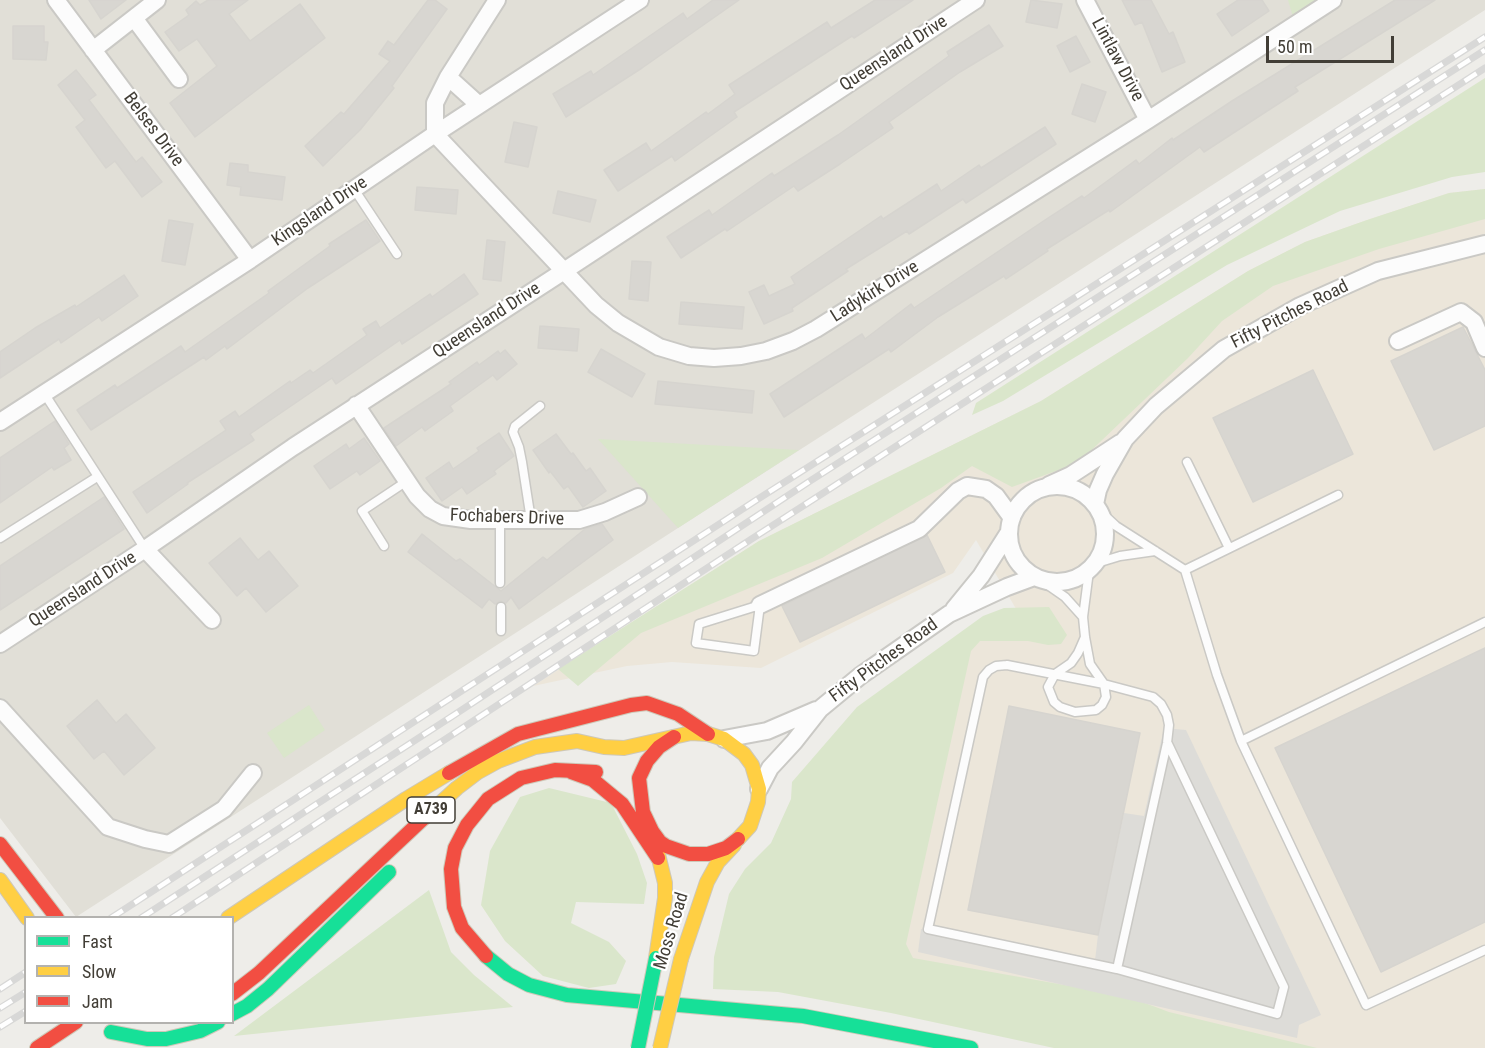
<!DOCTYPE html>
<style>
body{margin:0}
#map{position:relative;width:1485px;height:1048px;overflow:hidden;background:#eeede9;font-family:"Roboto Condensed",sans-serif}
canvas{display:block}
.legend{position:absolute;left:24px;top:916px;width:210px;height:108px;box-sizing:border-box;background:#fff;border:2px solid #b3b2af;margin:0;padding:8px 10px;list-style:none;font-size:18px;color:#423e36}
.legend li{display:flex;align-items:center;gap:12px;height:30px}
.legend b{width:30px;border:2px solid #b3b2af}
.scale{position:absolute;left:1266px;top:36px;width:128px;height:27px;box-sizing:border-box;border:3px solid #423e36;border-top:0;padding-left:8px;font-size:18px;line-height:21px;white-space:nowrap;color:#423e36;-webkit-text-stroke:4px #fff;paint-order:stroke}
</style>
<div id="map">
<canvas width="1485" height="1048"></canvas>
<ul class="legend">
<li><b style="height:8px;background:#16e098"></b>Fast</li>
<li><b style="height:8px;background:#ffcf43"></b>Slow</li>
<li><b style="height:8px;background:#f24e42"></b>Jam</li>
</ul>
<div class="scale">50 m</div>
</div>
<script>
const c = document.querySelector('canvas').getContext('2d');
c.lineJoin = 'round';
function fillPath(path, color) { c.fillStyle = color; c.fill(path, 'evenodd'); }
const toPath = rows => new Path2D(rows.map(r => 'M' + r).join(''));
function strokePath(path, color, width, dash) { c.strokeStyle = color; c.lineWidth = width; c.lineCap = dash ? 'butt' : 'round'; c.setLineDash(dash || []); c.stroke(path); }
function drawText(font, color, halo, rows, align = 'center') {
  c.font = font + ' "Roboto Condensed",sans-serif'; c.lineWidth = 4.5; c.setLineDash([]); c.textBaseline = 'middle'; c.strokeStyle = halo; c.fillStyle = color; for (const [text, x, y, turn = 0] of rows) {
    c.save(); c.translate(x, y); c.rotate((+turn || 0) * Math.PI / 180); c.textAlign = isNaN(turn) ? turn : align; if (halo) c.strokeText(text, 0, 0); c.fillText(text, 0, 0); c.restore();
  }
}
const residential = toPath([
 [0,0,1485,0,1485,10,678,528,76,917,0,818]
]);
const commercial = toPath([
 [1485,189,1485,1048,1232,1048,899,968,882,706,1019,614,976,540,953,573,761,668,672,662,627,666,533,686,759,541,1041,401,1248,271,1305,242,1367,220,1449,193]
]);
const green = toPath([
 [1288,0,1319,0,1293,17],
 [1485,78,1485,172,1452,177,1340,211,1227,265,1003,401,972,415,976,403],
 [1485,189,1485,219,1379,249,1273,286,1222,321,1188,358,1078,463,1012,487,972,466,941,488,822,558,641,633,578,686,558,669,759,541,1041,401,1248,271,1305,242,1367,220,1449,193],
 [598,439,799,450,678,528],
 [1049,607,1067,635,1061,644,1048,645,1028,641,980,641,971,651,906,944,913,958,1126,996,1169,1012,1317,1048,1054,1048,891,1013,778,992,713,989,714,957,729,894,745,869,771,843,791,799,792,782,857,707,983,616,1004,608],
 [309,705,325,730,284,758,267,733],
 [549,788,611,803,637,854,647,883,644,904,576,902,571,923,609,942,626,961,616,984,589,988,543,976,505,941,481,905,490,851,520,797],
 [429,890,451,952,474,975,513,1007,234,1036]
]);
const parking = toPath([
 [1164,728,1186,730,1321,1015,1299,1025,1297,1038,918,952,921,929,1094,969,1098,935,1124,813,1144,816]
]);
const building = toPath([
 [89,0,126,0,101,19,89,0],
 [208,0,248,0,229,14,250,41,300,4,325,38,195,137,170,103,217,66,197,39,179,51,165,32,189,15,186,10,196,1,200,5,208,0],
 [428,0,435,0,447,9,392,86,394,88,360,130,323,166,305,146,341,112,344,114,390,61,379,54,388,41,394,45,428,0],
 [713,0,739,0,642,68,566,117,553,94,591,71,593,75,683,13,687,19,713,0],
 [875,0,913,0,854,38,852,36,734,112,737,117,675,161,672,156,618,191,604,170,646,143,651,151,706,112,708,114,735,94,729,85,827,22,831,28,875,0],
 [1031,0,1062,4,1057,28,1026,22,1031,0],
 [1122,0,1151,0,1169,34,1173,32,1185,62,1162,72,1142,22,1135,25,1122,0],
 [1238,0,1262,0,1269,11,1232,36,1217,14,1238,0],
 [1395,0,1435,0,1295,87,1298,91,1204,152,1200,147,1110,212,1109,210,1047,249,1048,251,1006,279,1004,276,938,317,891,352,889,349,784,417,770,394,862,334,865,339,911,304,914,308,1045,220,1082,196,1084,198,1136,160,1139,164,1172,138,1173,140,1232,101,1395,0],
 [989,25,1003,46,960,72,889,122,893,128,840,164,798,191,794,186,727,231,725,229,681,258,667,237,709,210,712,215,772,173,774,176,838,135,949,56,947,52,989,25],
 [13,26,44,26,44,42,48,42,46,60,13,59,13,26],
 [1076,36,1090,62,1070,72,1057,46,1076,36],
 [76,70,96,95,89,100,136,162,142,157,162,182,142,197,115,161,106,168,76,127,85,120,58,85,76,70],
 [1082,84,1106,92,1095,122,1072,114,1082,84],
 [514,122,537,127,528,167,505,162,514,122],
 [1045,127,1056,144,966,203,963,199,909,234,907,231,846,269,848,271,792,308,793,311,764,324,749,292,764,285,769,296,795,284,791,277,881,216,883,219,937,184,941,191,979,165,981,168,1045,127],
 [230,163,248,165,248,172,285,177,282,200,240,195,241,187,227,185,230,163],
 [417,187,458,190,456,214,415,210,417,187],
 [558,191,596,200,590,222,553,213,558,191],
 [169,220,193,224,185,265,162,261,169,220],
 [366,220,380,241,308,288,227,349,225,346,206,360,204,357,91,430,77,410,115,385,117,388,181,346,185,352,269,293,268,291,330,246,329,244,366,220],
 [487,240,505,242,501,281,483,279,487,240],
 [632,261,651,262,648,301,629,299,632,261],
 [464,274,478,294,402,344,400,340,336,384,332,378,250,434,254,440,187,483,188,484,147,513,133,492,226,430,220,421,235,411,239,417,290,381,291,383,310,370,313,373,367,335,363,329,376,321,380,328,430,294,432,297,464,274],
 [124,275,138,296,102,321,99,317,61,343,59,339,0,378,0,352,35,328,75,305,76,307,124,275],
 [681,302,744,307,742,329,679,324,681,302],
 [540,326,579,329,577,351,538,348,540,326],
 [1463,327,1485,370,1485,426,1434,450,1391,361,1463,327],
 [601,349,645,374,632,397,588,372,601,349],
 [505,350,517,364,497,380,493,375,450,406,453,411,425,431,422,427,396,446,384,428,451,384,449,382,477,362,479,365,498,351,500,354,505,350],
 [1313,370,1353,454,1253,502,1213,418,1313,370],
 [658,381,754,391,752,413,655,404,658,381],
 [55,421,69,444,64,448,71,460,54,470,52,467,0,503,0,458,55,421],
 [499,433,514,456,494,471,496,474,467,494,462,487,442,501,426,478,449,462,453,469,479,451,477,448,499,433],
 [556,434,571,454,573,453,586,471,590,468,606,491,583,507,568,486,564,489,550,471,549,473,533,450,556,434],
 [364,438,380,461,360,475,357,471,330,489,314,466,346,444,349,449,364,438],
 [104,497,124,529,0,610,0,566,104,497],
 [602,524,613,540,519,609,511,597,506,603,500,601,495,604,489,599,482,608,408,552,422,534,456,561,460,559,501,591,543,557,547,560,585,529,602,524],
 [927,535,945,572,800,642,782,606,927,535],
 [240,538,258,560,269,551,298,586,266,612,246,588,237,596,209,563,240,538],
 [1485,648,1485,922,1381,972,1275,748,1485,648],
 [97,700,116,723,126,714,155,748,124,775,104,751,94,759,67,726,97,700],
 [1009,706,1140,733,1098,935,968,910,1009,706]
]);
const lane = toPath([
 [354,189,397,254],
 [44,393,145,549],
 [1187,462,1229,548],
 [1101,512,1116,526,1185,570,1338,495],
 [500,520,500,583],
 [531,520,522,462,519,447,513,432,515,426,540,406],
 [0,538,97,477],
 [384,546,362,511,407,481],
 [1097,563,1120,556,1155,551],
 [1185,570,1217,675,1241,741],
 [1042,581,1065,597,1083,617],
 [760,605,754,651,696,643,699,624,760,605],
 [1485,622,1241,741,1366,1005,1485,950],
 [501,631,501,607],
 [1085,637,1078,653,1071,663,1055,674,1048,687,1054,702,1060,707,1075,712,1096,710,1102,705,1106,697,1104,684,1090,664,1085,637,1083,617,1089,571],
 [1007,665,1104,684,1153,697,1161,704,1167,715,1169,725,1167,743,1117,969,928,929,983,677,989,670,996,666,1007,665],
 [1117,969,1277,1014,1284,987,1168,744]
]);
const street = toPath([
 [56,0,250,260],
 [497,0,448,77,435,103,435,134,596,305,618,323,659,347,689,356,714,358,741,356,766,351,793,341,816,329,1148,120,1333,0],
 [1085,0,1148,120],
 [134,18,179,79],
 [93,50,157,0],
 [448,77,479,105],
 [1398,341,1461,312,1474,322,1485,348],
 [356,405,417,496,430,509,443,516,471,520,579,520,605,512,638,497],
 [0,422,250,260,435,134,640,0],
 [1049,485,1071,475,1120,443],
 '1009 534a48 48 0 1 1 96 0a48 48 0 1 1-96 0Z',
 [1095,504,1098,490,1105,474,1125,439,1156,406,1224,349,1300,306,1378,271,1485,244],
 [145,549,212,620],
 [760,605,919,529,958,491,967,486,986,489,996,496,1012,518],
 [954,609,981,576,1009,532],
 [0,644,145,549,293,447,564,271,976,0],
 [0,708,108,827,145,839,169,844,224,809,253,773],
 [724,739,767,731,816,710],
 [759,789,770,768,794,742,820,709,860,676,949,614,1007,587,1034,577]
]);
const fast = toPath([
 [486,956,508,974,529,985,567,995,803,1016,971,1048],
 [232,1014,247,1006,268,989,389,872],
 [111,1032,147,1039,166,1039,200,1031,218,1022]
]);
const slow = toPath([
 [424,818,457,788,478,772,498,761,535,747,577,741,604,747,624,748,691,733,708,734,724,739,744,754,752,765,759,789,758,802,750,826,738,839],
 [654,838,665,883,665,898,656,958],
 [0,880,27,918],
 [228,918,406,799,449,773],
 [681,959,707,882,718,862,734,845]
]);
const jam = toPath([
 [674,737,659,747,647,761,639,778,643,812,652,831,660,842,666,846,689,854,708,854,726,848,738,839],
 [571,772,593,780,622,804,658,858],
 [449,773,518,734,631,705,647,703,678,714,708,734],
 [0,844,57,918],
 [486,956,462,928,454,907,451,869,455,848,467,825,488,799,521,778,555,770,596,772],
 [232,994,259,973,424,818],
 [37,1048,76,1022]
]);
const rail = toPath([
 [111,918,758,499,1485,37],
 [141,918,451,717,810,481,1485,50],
 [172,918,750,540,1485,68],
 [0,989,26,972],
 [0,1008,26,992],
 [0,1027,26,1011]
]);
const fastBridge = toPath([
 [638,1048,656,958]
]);
const slowBridge = toPath([
 [660,1048,681,959]
]);
const shields = [
 [431,810,48]
];
const shieldNames = [
 ["A739",431,810]
];
const streetNames = [
 ["Queensland Drive",894,54,-33],
 ["Lintlaw Drive",1117,60,62],
 ["Belses Drive",153,130,53],
 ["Kingsland Drive",320,212,-34],
 ["Ladykirk Drive",875,292,-32],
 ["Fifty Pitches Road",1290,315,-27],
 ["Queensland Drive",487,321,-33],
 ["Fochabers Drive",507,518,2],
 ["Queensland Drive",83,590,-33],
 ["Fifty Pitches Road",884,661,-36],
 ["Moss Road",672,931,-73]
];
fillPath(residential, '#e1dfd7');
fillPath(commercial, '#ece6da');
fillPath(green, '#dae6cb');
fillPath(parking, '#dddcd8');
fillPath(building, '#d8d6d1');
strokePath(building, '#d6d4cf', 1.5);
strokePath(lane, '#cac9c5', 11);
strokePath(street, '#cac9c5', 20);
strokePath(fast, '#cec8b8', 16);
strokePath(slow, '#cec8b8', 16);
strokePath(jam, '#cec8b8', 16);
strokePath(lane, '#fcfcfc', 8);
strokePath(street, '#fcfcfc', 16);
strokePath(fast, '#16e098', 14);
strokePath(slow, '#ffcf43', 14);
strokePath(jam, '#f24e42', 14);
strokePath(rail, '#d8d8d7', 7);
strokePath(rail, '#fff', 4.5, [14]);
strokePath(fastBridge, '#cec8b8', 16, []);
strokePath(slowBridge, '#cec8b8', 16, []);
strokePath(fastBridge, '#16e098', 14);
strokePath(slowBridge, '#ffcf43', 14);
for (const [x, y, w] of shields) { const box = new Path2D(); box.roundRect(x - w / 2, y - 13, w, 26, 4.5); c.fillStyle = '#fff'; c.fill(box); strokePath(box, '#423e36', 1.5); }
drawText('bold 16px', '#423e36', null, shieldNames);
drawText('18px', '#423e36', '#fff', streetNames);
</script>
